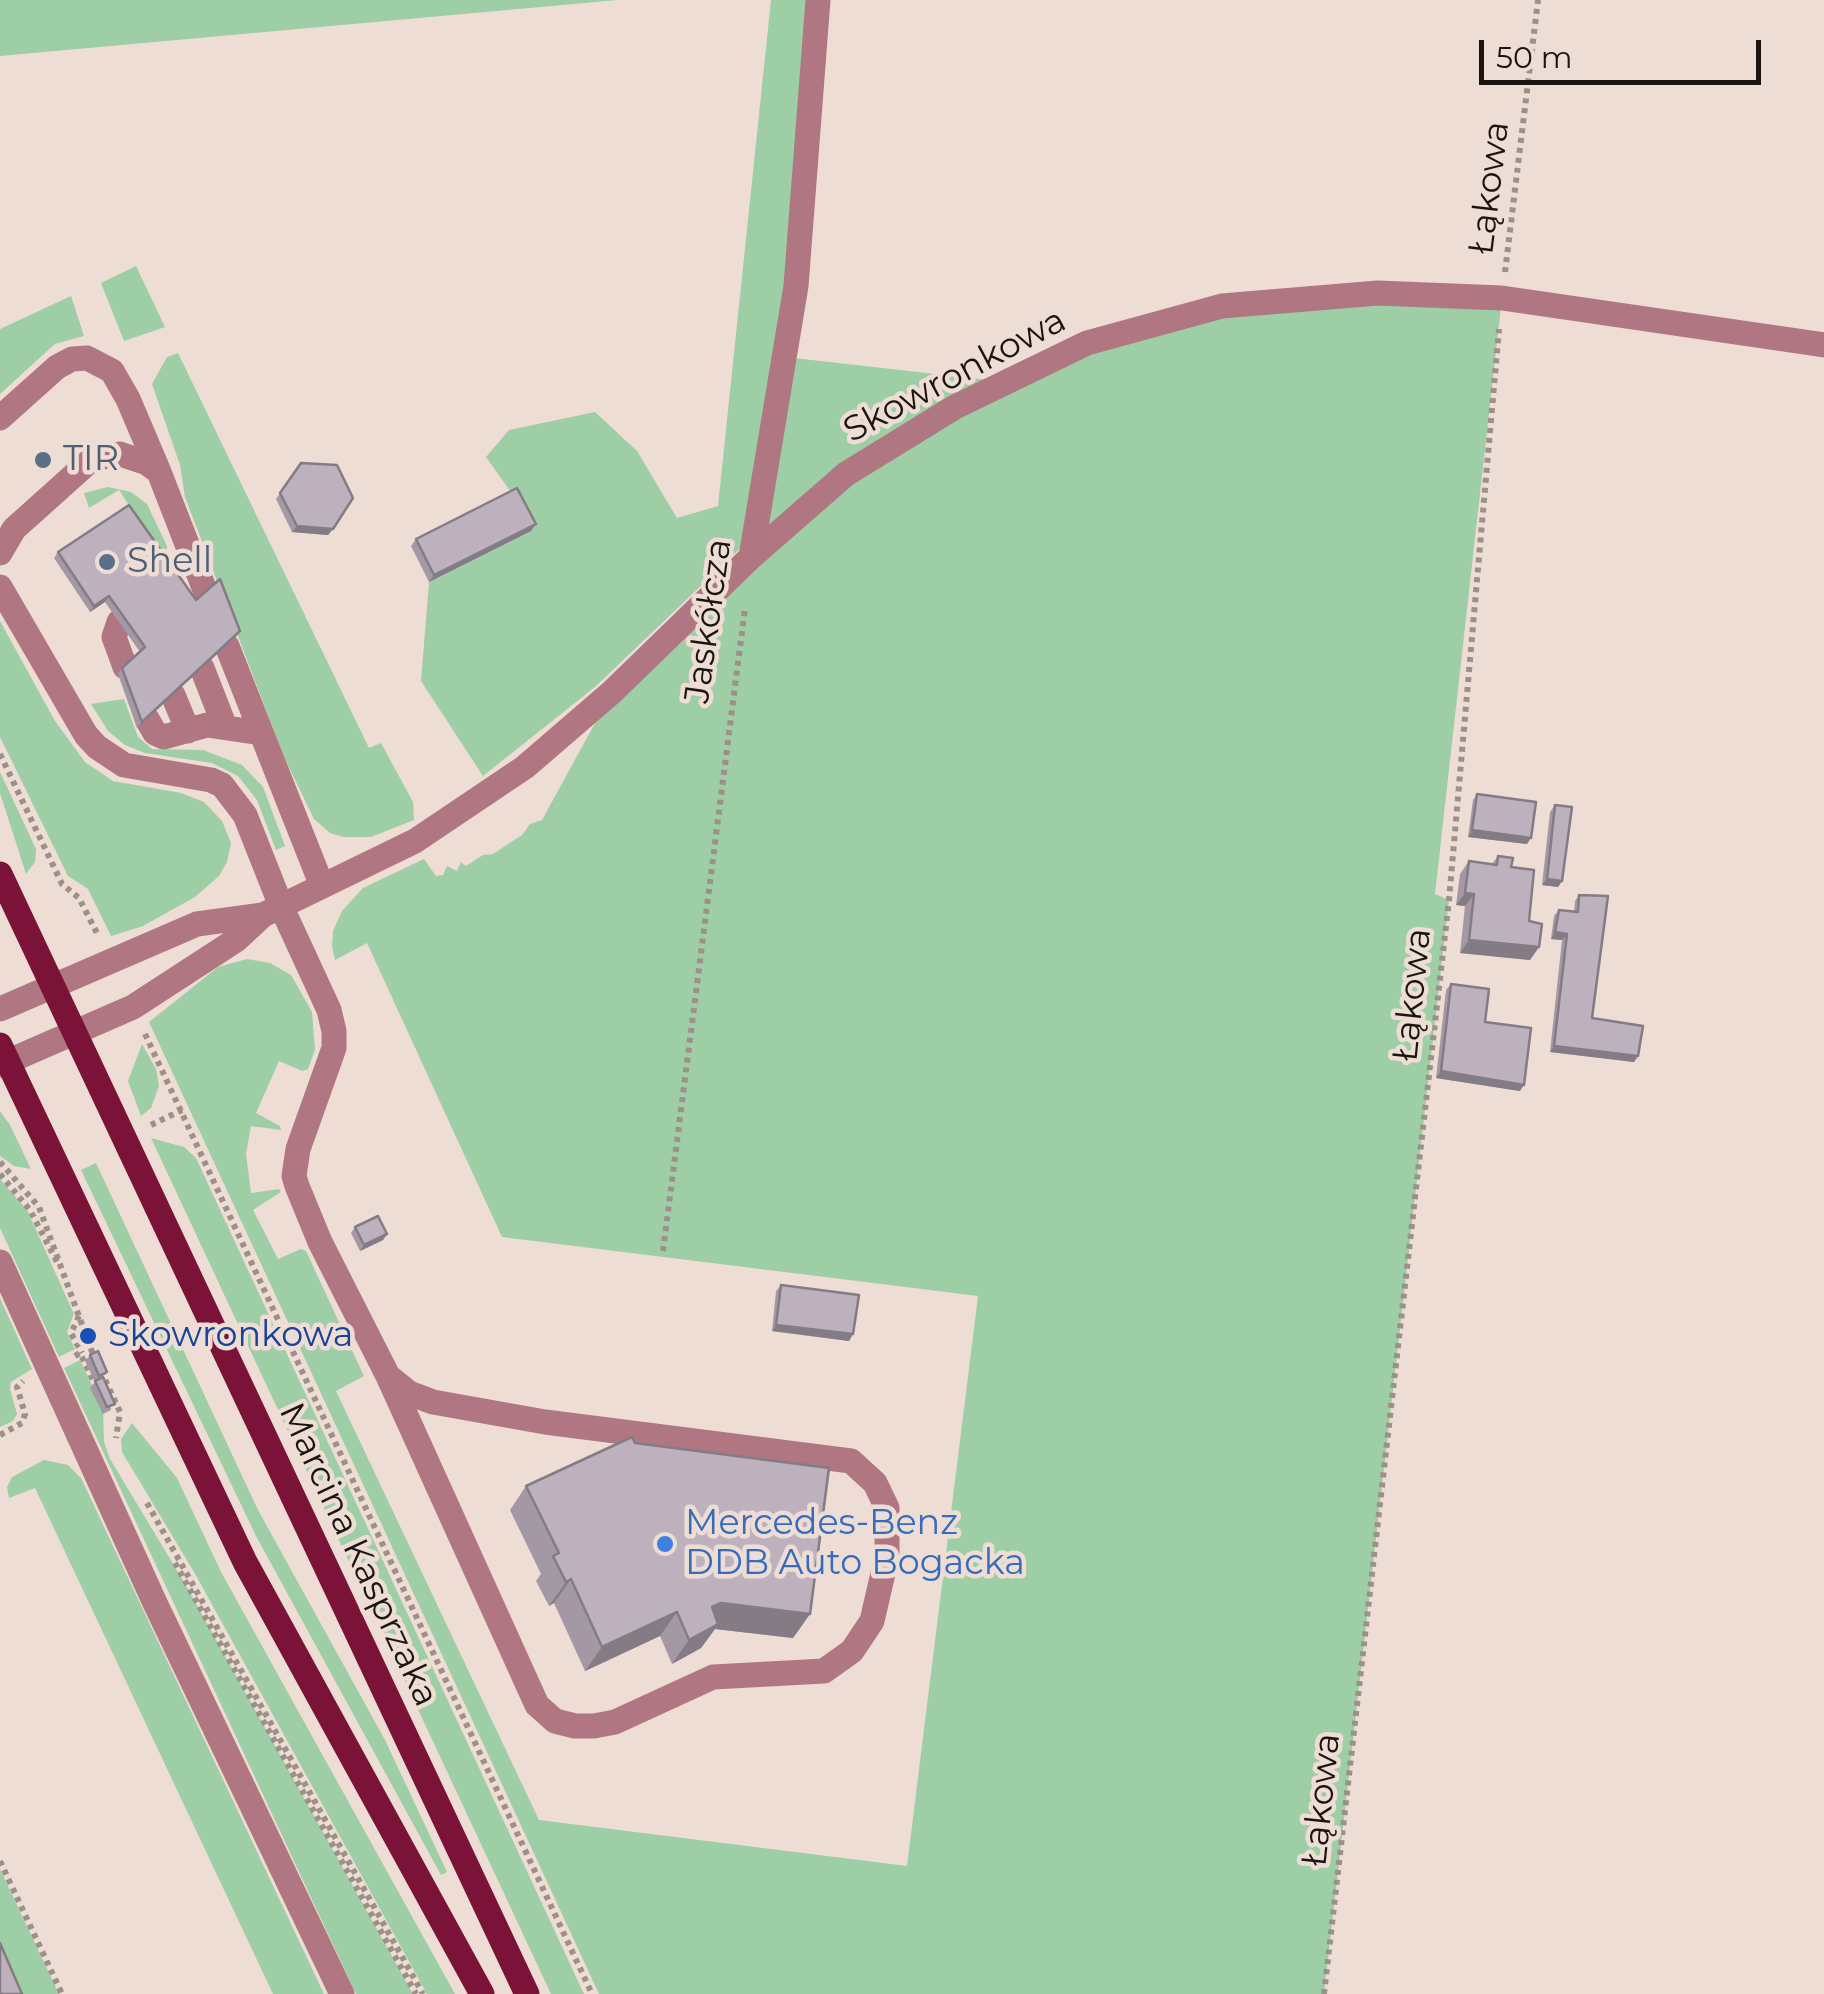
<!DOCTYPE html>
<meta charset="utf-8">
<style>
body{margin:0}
#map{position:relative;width:1824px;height:1994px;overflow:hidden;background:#eeddd4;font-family:Montserrat,sans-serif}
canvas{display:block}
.scale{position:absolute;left:1479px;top:40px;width:282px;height:45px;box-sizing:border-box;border:5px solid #1b1512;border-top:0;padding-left:12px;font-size:30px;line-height:35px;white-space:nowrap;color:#1b1512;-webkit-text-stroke:8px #eeddd4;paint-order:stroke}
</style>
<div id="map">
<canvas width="1824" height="1994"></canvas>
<div class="scale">50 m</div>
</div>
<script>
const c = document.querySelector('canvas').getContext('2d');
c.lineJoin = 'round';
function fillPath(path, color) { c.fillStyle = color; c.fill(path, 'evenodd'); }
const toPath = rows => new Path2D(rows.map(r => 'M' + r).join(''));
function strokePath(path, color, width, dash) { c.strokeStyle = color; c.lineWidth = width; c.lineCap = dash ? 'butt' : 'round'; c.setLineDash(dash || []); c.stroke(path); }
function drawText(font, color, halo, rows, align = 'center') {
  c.font = font + ' Montserrat,sans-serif'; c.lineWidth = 9; c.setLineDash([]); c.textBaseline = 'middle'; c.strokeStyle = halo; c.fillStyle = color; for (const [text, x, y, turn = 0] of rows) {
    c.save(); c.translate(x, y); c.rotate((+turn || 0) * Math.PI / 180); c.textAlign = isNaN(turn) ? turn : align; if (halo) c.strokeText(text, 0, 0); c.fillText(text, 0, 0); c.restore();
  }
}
const green = toPath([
 [0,0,618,0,0,56],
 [771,0,818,0,785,357,1007,382,1222,306,1502,298,1435,894,1449,900,1324,1994,599,1994,149,1022,218,967,247,959,270,963,291,975,312,1012,315,1050,308,1069,302,1071,279,1061,256,1113,280,1126,281,1130,251,1126,246,1154,251,1193,279,1189,281,1192,253,1210,278,1259,301,1249,306,1251,364,1376,336,1391,539,1820,907,1866,978,1296,502,1237,367,943,335,960,332,946,333,931,342,911,363,888,424,859,436,876,443,875,447,866,457,871,461,862,466,866,483,855,493,854,522,835,530,824,542,820,612,692,754,535,595,687,483,776,421,681,429,582,531,531,513,495,486,457,509,430,595,412,637,451,677,518,718,506],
 [136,266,165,327,124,341,101,283],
 [71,296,84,336,55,344,0,394,0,329],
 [178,353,369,748,381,743,413,802,414,820,371,837,344,837,330,833,314,819,284,757,185,497,180,465,152,384,167,357],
 [108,487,131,492,147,504,167,546,166,562,119,490,89,508,84,493],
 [0,621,55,721,85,762,113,781,181,793,204,802,222,821,231,843,227,862,219,876,195,897,143,926,111,936,88,889,68,876,0,737],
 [124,699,138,737,152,749,203,750,242,765,263,787,285,846,276,850,257,800,238,776,212,763,145,753,125,745,108,731,91,704],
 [0,772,36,849,35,862,26,874,0,793],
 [142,1044,156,1069,159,1086,151,1108,141,1116,128,1081],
 [0,1111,10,1125,31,1169,14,1166,0,1156],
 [151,1138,184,1147,196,1158,584,1994,551,1994],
 [96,1163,258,1510,385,1740,447,1872,441,1875,256,1536,81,1170],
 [0,1179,27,1210,74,1314,67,1332,75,1349,59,1357,0,1228],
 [0,1298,32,1369,11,1382,10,1389,17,1414,13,1421,0,1427],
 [80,1360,103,1408,104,1442,110,1459,184,1582,413,1994,356,1994,64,1368],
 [132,1423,177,1478,221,1572,455,1994,427,1994,194,1572,122,1452,121,1439],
 [44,1460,68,1465,81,1478,324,1994,273,1994,35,1488,9,1498,7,1487,12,1477],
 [0,1869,59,1994,15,1994,0,1959]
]);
const path = toPath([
 [1505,272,1538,0],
 [0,754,62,884,79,898,99,937],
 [145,1034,592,1994],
 [151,1125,182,1110],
 [0,1162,39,1207,95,1360],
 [0,1174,30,1210,58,1264],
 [663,1251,745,608],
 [79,1316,71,1333,82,1353],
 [75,1356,80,1353,96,1386],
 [101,1371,120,1412,116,1438],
 [0,1435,22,1423,25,1414,17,1387,23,1381],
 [147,1503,423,1994],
 [175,1563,416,1994],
 [0,1861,62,1994],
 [1324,1994,1449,900,1499,329]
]);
const minor = toPath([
 [0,418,57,367,72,359,87,358,112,371,128,399,159,472],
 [0,553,14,529,92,459,120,454,147,463,159,472,206,593],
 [751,557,796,286,818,0],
 [0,587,86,735,97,747,124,765,211,780,222,785,245,815,281,906,329,1010,334,1031,334,1048,298,1149,294,1176,297,1186,320,1242,388,1376,537,1705,555,1721,575,1726,594,1726,615,1722,713,1677,824,1671,852,1651,872,1621,887,1556,887,1508,875,1483,851,1461,545,1422,433,1402,409,1393,388,1376],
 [119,622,114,637,125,667],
 [227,646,322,886],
 [202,668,225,727],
 [173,695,188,731],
 [147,719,155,733,164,737,207,725,261,733],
 [0,1009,197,924,263,915],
 [0,1065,133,1007,236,940,263,915,415,841,525,767,612,692,751,557,846,474,955,407,1087,343,1222,306,1378,293,1502,298,1824,345],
 [0,1262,155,1603,342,1994]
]);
const major = toPath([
 [0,874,527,1994],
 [0,1045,245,1562,482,1994]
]);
const wall = toPath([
 [301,463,333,529,328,535,292,532,276,499],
 [531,531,429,582,411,546,416,539],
 [58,552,196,600,235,637,137,728,118,674,122,668,140,652,105,602,90,612,54,558],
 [1477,794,1527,844,1468,837,1473,800],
 [1555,805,1562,881,1558,887,1542,885,1550,812],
 [1498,856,1511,867,1529,921,1539,947,1530,960,1460,953,1465,906,1456,905,1460,874,1469,861,1492,864],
 [1579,895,1592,1018,1638,1056,1634,1062,1550,1052,1562,940,1551,939,1554,916,1559,910,1574,912,1575,901],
 [1451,984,1485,1022,1520,1091,1436,1078,1446,990],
 [355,1227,387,1234,383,1240,360,1251,351,1233],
 [781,1285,853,1334,849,1341,772,1331,776,1291],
 [90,1355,103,1377,111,1410,103,1414,90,1388,95,1382,85,1361],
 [635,1443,810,1614,793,1638,715,1629,701,1648,672,1664,660,1636,585,1671,554,1603,549,1606,536,1581,541,1574,510,1510,526,1486]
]);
const shadedWall = toPath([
 [536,524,531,531,429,582,434,575],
 [297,526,333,529,328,535,292,532],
 [109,596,105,602,90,612,94,606],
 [240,631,235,637,137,728,142,722],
 [1472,830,1531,838,1527,844,1468,837],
 [1547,879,1562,881,1558,887,1542,885],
 [1465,893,1474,894,1465,906,1456,905],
 [1555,932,1567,934,1562,940,1551,939],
 [1469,940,1539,947,1530,960,1460,953],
 [1554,1046,1638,1056,1634,1062,1550,1052],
 [1441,1071,1524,1085,1520,1091,1436,1078],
 [387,1234,383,1240,360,1251,364,1245],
 [776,1325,853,1334,849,1341,772,1331],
 [571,1579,554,1603,549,1606,566,1582],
 [721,1603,810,1614,793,1638,715,1629,701,1648,672,1664,712,1607],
 [677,1612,660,1636,585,1671,602,1647]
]);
const building = toPath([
 [301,463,337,465,353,498,333,529,297,526,280,493,301,463],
 [517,488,536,524,434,575,416,539,517,488],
 [129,505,196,600,220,579,240,631,142,722,122,668,145,647,109,596,94,606,58,552,129,505],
 [1477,794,1536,802,1531,838,1472,830,1477,794],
 [1555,805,1572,807,1562,881,1547,879,1555,805],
 [1498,856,1513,858,1511,867,1534,870,1529,921,1542,924,1539,947,1469,940,1474,894,1465,893,1469,861,1497,865,1498,856],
 [1579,895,1608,896,1592,1018,1643,1026,1638,1056,1554,1046,1567,934,1555,932,1559,910,1578,912,1579,895],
 [1451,984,1489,989,1485,1022,1531,1028,1524,1085,1441,1071,1451,984],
 [378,1216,387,1234,364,1245,355,1227,378,1216],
 [781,1285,859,1295,853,1334,776,1325,781,1285],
 [98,1351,107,1372,99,1376,90,1355,98,1351],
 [103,1377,115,1404,107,1407,95,1381,103,1377],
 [632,1437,635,1443,829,1468,810,1614,721,1603,712,1607,718,1624,689,1640,677,1612,602,1647,571,1579,566,1582,553,1556,559,1553,526,1486,632,1437],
 [0,1943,22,1994,0,1994,0,1943]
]);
const markers = [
 [43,460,10,"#5c6f8a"],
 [107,562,10,"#5c6f8a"],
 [88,1336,10,"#1a4fb4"],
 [665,1544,10,"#3f7fe0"]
];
const streetNames = [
 ["Łąkowa",1490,188,-83],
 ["Skowronkowa",955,376,-28],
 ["Jaskółcza",709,621,-82],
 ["Łąkowa",1413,995,-84],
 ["Marcina Kasprzaka",358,1555,65],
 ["Łąkowa",1322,1800,-84]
];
const serviceNames = [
 ["TIR",63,460],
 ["Shell",127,562]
];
const transitNames = [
 ["Skowronkowa",108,1336]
];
const shopNames = [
 ["Mercedes-Benz",685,1524],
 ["DDB Auto Bogacka",685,1564]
];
fillPath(green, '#9ecea5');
strokePath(path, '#9c9089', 6, [5, 5]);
strokePath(minor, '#b07783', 25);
strokePath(major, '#7b1339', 25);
fillPath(wall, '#a398a3');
fillPath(shadedWall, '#847c85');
fillPath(building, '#bdb1be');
strokePath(building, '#847c85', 2.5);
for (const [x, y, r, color] of markers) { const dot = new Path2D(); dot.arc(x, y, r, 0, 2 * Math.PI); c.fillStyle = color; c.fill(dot); strokePath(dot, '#eeddd4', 4); }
drawText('35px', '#1b1512', '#eeddd4', streetNames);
drawText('35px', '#4e5e75', '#eeddd4', serviceNames, 'left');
drawText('35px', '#164399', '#eeddd4', transitNames, 'left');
drawText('35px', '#366cbe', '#eeddd4', shopNames, 'left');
</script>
